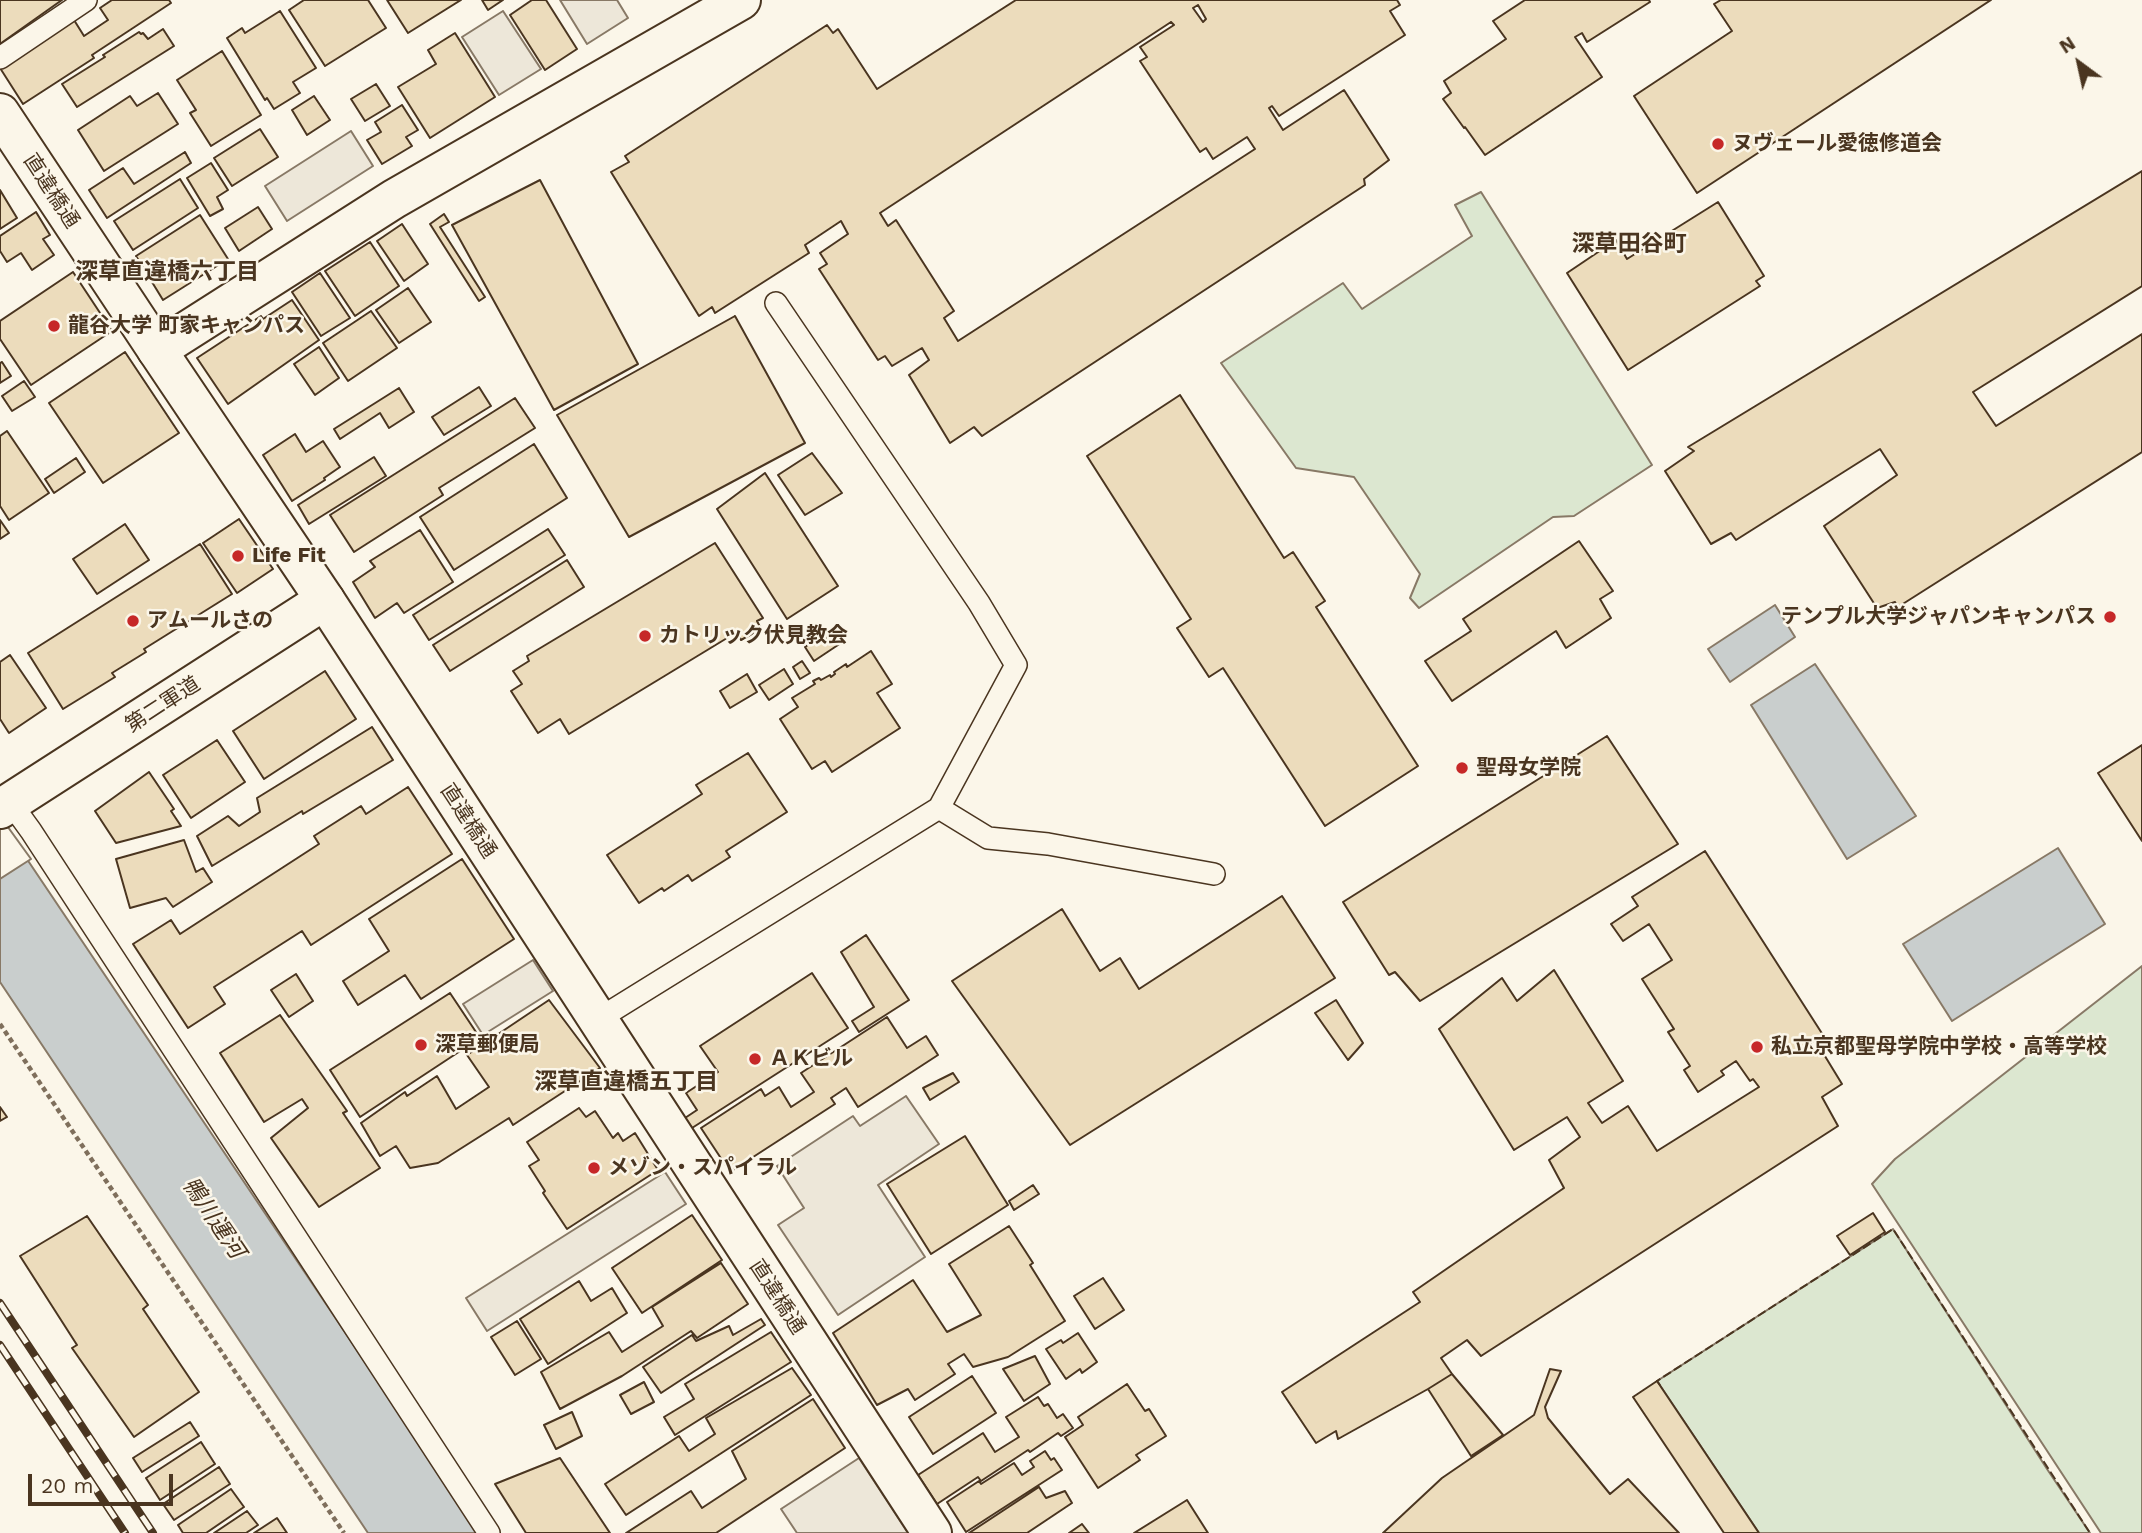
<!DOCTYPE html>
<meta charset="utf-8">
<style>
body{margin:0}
#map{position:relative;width:2142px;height:1533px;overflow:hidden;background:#fbf6e9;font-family:"Work Sans",sans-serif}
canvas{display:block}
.north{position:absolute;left:2044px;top:28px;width:70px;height:70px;-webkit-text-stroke:5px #fbf6e9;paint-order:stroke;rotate:327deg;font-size:19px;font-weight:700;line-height:28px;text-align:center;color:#4a3520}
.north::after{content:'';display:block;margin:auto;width:24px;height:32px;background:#4a3520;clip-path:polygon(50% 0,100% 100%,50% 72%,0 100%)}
.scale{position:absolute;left:28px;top:1474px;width:145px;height:32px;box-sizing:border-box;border:4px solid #4a3520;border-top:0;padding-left:9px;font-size:21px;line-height:24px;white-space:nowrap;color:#4a3520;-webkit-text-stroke:5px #fbf6e9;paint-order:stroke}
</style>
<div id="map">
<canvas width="2142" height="1533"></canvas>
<div class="north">N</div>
<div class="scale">20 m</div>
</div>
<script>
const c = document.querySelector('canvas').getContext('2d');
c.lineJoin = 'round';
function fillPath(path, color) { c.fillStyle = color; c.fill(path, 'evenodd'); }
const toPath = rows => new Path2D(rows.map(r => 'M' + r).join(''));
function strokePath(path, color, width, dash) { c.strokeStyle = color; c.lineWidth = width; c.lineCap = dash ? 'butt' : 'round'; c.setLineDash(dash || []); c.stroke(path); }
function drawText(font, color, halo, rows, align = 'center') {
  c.font = font + ' "Work Sans","Noto Sans JP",sans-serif'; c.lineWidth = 5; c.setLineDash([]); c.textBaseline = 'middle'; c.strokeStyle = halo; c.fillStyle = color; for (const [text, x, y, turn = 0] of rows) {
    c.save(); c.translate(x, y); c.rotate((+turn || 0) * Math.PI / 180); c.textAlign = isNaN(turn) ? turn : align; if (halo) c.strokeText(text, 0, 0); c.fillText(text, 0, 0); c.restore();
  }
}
const green = toPath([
 [1481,192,1652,465,1574,516,1553,517,1419,608,1410,598,1420,574,1354,477,1296,468,1221,363,1343,283,1362,309,1472,236,1455,205,1481,192],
 [2142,966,2142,1533,2101,1533,1872,1184,1895,1159,2142,966],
 [1893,1229,2047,1469,2090,1533,1759,1533,1657,1381,1893,1229]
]);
const parking = toPath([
 [560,0,617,0,628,18,587,44,560,0],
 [503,11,541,69,499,95,462,37,503,11],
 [351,131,373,166,287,221,265,186,351,131],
 [533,960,553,991,483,1035,463,1004,533,960],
 [906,1096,939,1144,878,1185,925,1257,838,1315,778,1225,804,1208,777,1166,853,1116,860,1126,906,1096],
 [665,1172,686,1204,487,1331,466,1298,665,1172],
 [859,1458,908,1533,797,1533,781,1509,859,1458]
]);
const water = toPath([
 [1775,605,1795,637,1730,682,1708,649,1775,605],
 [1815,664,1916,816,1847,859,1751,705,1815,664],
 [0,819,480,1533,368,1533,0,982,0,819],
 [2058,848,2105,924,1952,1021,1903,944,2058,848]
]);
const pier = toPath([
 [0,816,31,859,0,879,0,816]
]);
const building = toPath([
 [0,0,62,0,0,44,0,0],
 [112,0,169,0,171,3,92,55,94,58,23,104,0,68,74,20,84,36,108,20,100,8,112,0],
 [304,0,368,0,386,28,325,66,289,10,304,0],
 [387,0,461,0,408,33,387,0],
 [482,0,503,0,488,10,482,0],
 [532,0,546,0,577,49,545,70,510,15,532,0],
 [1016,0,1397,0,1400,5,1390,11,1405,35,1279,116,1272,106,1269,108,1283,130,1344,90,1389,160,1364,179,1365,185,982,436,974,427,950,443,909,375,929,360,922,348,892,366,885,356,878,360,819,269,827,264,820,253,848,234,841,221,805,245,809,253,715,313,712,307,699,316,611,172,629,162,625,156,827,25,833,33,838,29,877,89,1016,0],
 [1198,5,1206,19,1203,22,1193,8,1198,5],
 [1171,22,1174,25,1140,47,1147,57,1140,61,1200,152,1206,148,1213,159,1247,137,1255,149,958,341,944,318,954,311,896,220,888,226,880,213,1171,22],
 [1525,0,1649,0,1650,2,1587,42,1582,33,1575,37,1602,77,1485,155,1465,127,1464,128,1443,99,1451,93,1444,81,1506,39,1493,21,1525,0],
 [1721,0,1991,0,1697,193,1634,96,1732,31,1714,4,1721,0],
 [280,11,316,68,293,82,300,93,274,109,267,98,265,100,227,38,242,28,245,33,280,11],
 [163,29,174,46,77,107,62,84,105,57,103,55,139,32,141,34,143,33,148,39,163,29],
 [455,33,495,97,430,138,398,87,436,64,428,50,455,33],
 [222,51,261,115,211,146,190,113,196,110,177,80,222,51],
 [376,84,390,106,365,121,351,99,376,84],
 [158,93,178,124,104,171,78,130,130,96,137,106,158,93],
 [314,96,330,120,307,135,292,110,314,96],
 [402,105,418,130,406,137,412,146,382,164,367,140,381,132,375,122,402,105],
 [260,129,278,157,232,186,214,158,260,129],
 [185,152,191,163,107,218,89,190,123,168,134,184,185,152],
 [211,163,228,190,217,197,223,209,210,216,187,178,211,163],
 [2142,171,2142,286,1973,392,1996,426,2142,334,2142,452,1898,607,1895,602,1877,608,1824,526,1897,475,1880,449,1736,540,1731,533,1711,544,1665,471,1694,451,1688,447,2142,171],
 [180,179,198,208,133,250,114,221,180,179],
 [540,180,638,364,554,410,452,225,540,180],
 [0,190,17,218,0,229,0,190],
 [1718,202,1764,276,1756,281,1760,286,1628,370,1567,273,1616,240,1627,259,1718,202],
 [258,207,272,229,239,251,225,228,258,207],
 [36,212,50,235,43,239,54,255,32,270,21,253,7,262,0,251,0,236,36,212],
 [444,214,449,222,440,227,485,297,479,301,430,224,444,214],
 [200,215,228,259,163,300,136,256,200,215],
 [402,224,428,264,404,281,377,241,402,224],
 [370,242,399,286,355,316,325,271,370,242],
 [73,272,112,331,31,385,0,339,0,321,73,272],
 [320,273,350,318,321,336,292,292,320,273],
 [408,288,431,322,399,343,376,310,408,288],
 [292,300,319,340,228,404,197,358,261,316,263,319,292,300],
 [371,311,397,348,348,381,323,343,371,311],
 [735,316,805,443,629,537,557,415,735,316],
 [319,347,339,378,315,395,294,364,319,347],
 [125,352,179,433,103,483,49,403,125,352],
 [2,362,11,376,0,383,0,363,2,362],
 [24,381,35,397,12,411,2,396,24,381],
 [479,387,491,406,444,435,432,417,479,387],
 [399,388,414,412,389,428,380,413,340,439,334,429,399,388],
 [1180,395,1284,558,1293,552,1325,601,1316,607,1418,766,1325,826,1223,668,1209,677,1177,628,1191,619,1087,456,1180,395],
 [515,398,535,428,439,488,443,495,354,552,330,515,515,398],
 [7,431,49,493,9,520,0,506,0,436,7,431],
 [295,434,306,452,323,441,340,467,324,478,325,480,292,501,263,455,295,434],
 [534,444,567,498,454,570,420,517,534,444],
 [812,453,842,493,805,515,778,475,812,453],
 [374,457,386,476,309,524,298,505,374,457],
 [76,458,85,472,54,493,45,479,76,458],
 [765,473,838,586,787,619,717,509,765,473],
 [239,519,273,569,237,593,203,543,239,519],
 [0,520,9,533,0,539,0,520],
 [125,524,149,560,97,594,73,559,125,524],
 [548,529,565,555,429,640,413,615,548,529],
 [420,530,453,582,404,613,397,603,375,618,353,582,375,567,370,561,420,530],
 [1579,541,1613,591,1600,599,1611,618,1566,648,1556,631,1452,701,1425,661,1471,631,1463,619,1579,541],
 [715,543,763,618,757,621,761,629,741,640,737,632,569,734,560,719,538,733,511,691,522,684,513,671,529,661,527,656,715,543],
 [200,544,232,594,144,649,146,652,112,673,115,677,63,709,28,653,200,544],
 [567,560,584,587,450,671,433,645,567,560],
 [834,635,841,643,814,661,805,647,821,636,823,639,834,635],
 [871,651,892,684,877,693,900,728,832,772,825,761,812,769,780,719,798,707,792,698,815,684,813,681,819,678,821,680,830,675,831,677,835,674,834,672,846,664,847,667,871,651],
 [10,655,46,708,9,733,0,719,0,662,10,655],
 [802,661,810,673,800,679,793,667,802,661],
 [784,669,793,684,769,700,759,685,784,669],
 [325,671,356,719,264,779,233,731,325,671],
 [747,674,757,692,730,708,720,691,747,674],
 [372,727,393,760,303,814,302,811,212,866,197,836,228,816,239,826,260,812,257,798,372,727],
 [1607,736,1678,844,1420,1001,1395,972,1389,975,1343,902,1607,736],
 [217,740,245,782,191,818,163,775,217,740],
 [2142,745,2142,841,2098,773,2142,745],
 [748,753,787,812,726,851,730,857,692,881,688,875,664,891,662,888,639,903,607,855,702,794,696,785,748,753],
 [149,772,174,809,171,811,181,826,116,843,95,811,149,772],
 [408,787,452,854,311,945,302,931,214,987,225,1004,188,1028,133,944,171,920,180,934,319,844,314,836,361,806,366,814,408,787],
 [184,840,196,872,203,868,212,882,173,907,166,898,130,908,116,859,184,840],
 [1705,851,1823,1035,1809,1044,1814,1052,1820,1048,1842,1084,1822,1097,1838,1126,1481,1356,1467,1340,1441,1358,1452,1374,1428,1389,1338,1439,1336,1431,1316,1443,1282,1392,1420,1302,1413,1292,1564,1188,1549,1160,1580,1137,1567,1117,1514,1150,1439,1029,1502,978,1517,1001,1554,970,1623,1081,1588,1103,1602,1123,1628,1106,1657,1151,1759,1087,1753,1079,1750,1081,1736,1061,1721,1071,1724,1075,1698,1092,1684,1070,1690,1066,1668,1032,1674,1029,1642,979,1672,960,1649,924,1623,941,1611,924,1638,906,1632,897,1705,851],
 [462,859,514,939,421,999,405,975,358,1005,343,981,389,951,369,919,462,859],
 [1282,896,1335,978,1070,1145,952,981,1062,909,1100,971,1120,958,1139,989,1282,896],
 [866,935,909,1000,859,1032,852,1021,874,1007,841,952,866,935],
 [812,973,848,1028,692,1128,685,1118,697,1110,686,1093,718,1072,700,1046,812,973],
 [296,974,313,1001,289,1017,271,990,296,974],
 [450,993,480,1038,360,1117,330,1070,450,993],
 [549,1000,600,1068,513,1125,509,1118,438,1163,410,1168,396,1146,380,1156,361,1123,405,1092,407,1096,437,1076,456,1109,489,1087,467,1055,549,1000],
 [1336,1000,1363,1043,1348,1060,1315,1013,1336,1000],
 [280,1015,347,1111,343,1113,380,1168,319,1207,271,1138,308,1108,302,1099,264,1122,220,1053,280,1015],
 [887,1017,907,1048,926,1036,938,1055,858,1107,846,1088,831,1098,835,1104,730,1172,701,1128,761,1089,765,1096,779,1087,791,1107,814,1092,801,1073,887,1017],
 [953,1073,959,1082,930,1100,923,1088,953,1073],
 [0,1107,7,1117,0,1121,0,1107],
 [579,1108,586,1117,595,1111,613,1138,618,1133,623,1141,635,1133,658,1170,567,1229,543,1193,545,1191,529,1166,539,1160,527,1142,579,1108],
 [965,1136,1008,1205,931,1254,887,1184,965,1136],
 [1033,1185,1039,1194,1014,1210,1009,1201,1033,1185],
 [1873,1213,1885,1232,1850,1255,1837,1236,1873,1213],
 [692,1215,722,1260,642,1313,612,1268,692,1215],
 [87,1216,148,1305,143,1309,199,1392,134,1437,72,1348,77,1345,20,1256,87,1216],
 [1009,1226,1033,1263,1030,1265,1065,1321,1008,1357,973,1367,964,1354,948,1364,955,1374,915,1400,908,1389,877,1405,833,1333,913,1280,947,1332,981,1315,949,1264,1009,1226],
 [721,1263,748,1304,697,1338,691,1331,622,1376,560,1409,541,1372,609,1332,622,1352,663,1326,652,1307,721,1263],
 [1103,1278,1124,1310,1095,1329,1074,1296,1103,1278],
 [579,1281,591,1301,612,1288,627,1313,548,1364,520,1319,579,1281],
 [761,1319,765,1325,661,1393,643,1367,692,1335,696,1341,729,1326,733,1335,761,1319],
 [517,1321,541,1359,515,1375,491,1337,517,1321],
 [771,1332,791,1362,675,1435,664,1417,694,1399,685,1384,771,1332],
 [1078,1333,1097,1362,1082,1373,1080,1369,1066,1379,1046,1349,1061,1340,1063,1343,1078,1333],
 [1035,1356,1050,1384,1024,1401,1003,1369,1035,1356],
 [792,1368,811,1395,626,1515,605,1484,679,1436,689,1451,715,1434,706,1418,792,1368],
 [1550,1369,1561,1371,1545,1407,1548,1418,1610,1494,1628,1479,1679,1533,1383,1533,1442,1478,1534,1415,1550,1369],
 [1452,1374,1503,1435,1471,1456,1428,1389,1452,1374],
 [972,1376,996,1413,933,1454,909,1417,972,1376],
 [1657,1381,1759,1533,1724,1533,1633,1397,1657,1381],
 [644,1382,654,1402,631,1414,620,1395,644,1382],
 [1127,1384,1145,1411,1149,1409,1166,1436,1136,1455,1140,1460,1098,1488,1065,1437,1083,1425,1078,1417,1127,1384],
 [1038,1397,1044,1406,1048,1404,1057,1418,1063,1414,1073,1428,1061,1436,1058,1433,1030,1452,1028,1450,981,1481,978,1477,937,1504,918,1475,983,1433,995,1452,1019,1437,1006,1417,1038,1397],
 [813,1399,845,1448,716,1533,626,1533,691,1491,702,1508,746,1479,732,1451,813,1399],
 [572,1412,582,1436,556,1449,544,1425,572,1412],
 [190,1422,199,1436,142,1472,133,1458,190,1422],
 [201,1442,215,1464,160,1500,146,1478,201,1442],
 [1045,1451,1051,1460,1054,1458,1062,1470,966,1532,947,1502,979,1481,981,1484,1014,1463,1022,1475,1034,1467,1030,1461,1045,1451],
 [560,1458,610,1533,526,1533,495,1484,560,1458],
 [219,1467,230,1484,174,1520,163,1504,219,1467],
 [1039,1487,1046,1498,1065,1491,1072,1503,1027,1533,969,1533,1039,1487],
 [231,1489,244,1507,206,1533,183,1533,178,1525,231,1489],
 [1187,1500,1208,1533,1134,1533,1187,1500],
 [247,1511,258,1525,246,1533,214,1533,247,1511],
 [277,1518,287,1533,254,1533,277,1518],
 [1082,1524,1089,1533,1069,1533,1082,1524]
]);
const path = toPath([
 [0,1024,344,1533]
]);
const lane = toPath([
 [0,58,86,0],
 [10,802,31,831,489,1533],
 [939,808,988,838,1048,844,1214,874],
 [597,1020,939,808,1016,665,979,603,776,303]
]);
const street = toPath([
 [0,113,157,350,325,600,932,1533]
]);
const secondary = toPath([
 [157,350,394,199,741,0],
 [0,809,325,600]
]);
const rail = toPath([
 [0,1303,153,1533],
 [0,1345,125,1533]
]);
const fence = toPath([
 [1660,1385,1657,1381,1893,1229,2090,1533]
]);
const markers = [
 [1718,144,7,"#c62828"],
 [54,326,7,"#c62828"],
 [238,556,7,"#c62828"],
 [2110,617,7,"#c62828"],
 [133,621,7,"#c62828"],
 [645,636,7,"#c62828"],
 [1462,768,7,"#c62828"],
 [421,1045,7,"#c62828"],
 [1757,1047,7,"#c62828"],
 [755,1059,7,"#c62828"],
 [594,1168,7,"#c62828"]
];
const poiNames = [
 ["ヌヴェール愛徳修道会",1732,144],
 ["龍谷大学 町家キャンパス",68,326],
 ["Life Fit",252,556],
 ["テンプル大学ジャパンキャンパス",2096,617,"right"],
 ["アムールさの",147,621],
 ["カトリック伏見教会",659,636],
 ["聖母女学院",1476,768],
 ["深草郵便局",435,1045],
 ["私立京都聖母学院中学校・高等学校",1771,1047],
 ["ＡＫビル",769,1059],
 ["メゾン・スパイラル",608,1168]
];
const streetNames = [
 ["直違橋通",51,191,57],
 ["第二軍道",163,705,-33],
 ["直違橋通",468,821,57],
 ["直違橋通",777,1297,57]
];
const neighbourhoodNames = [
 ["深草田谷町",1629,244],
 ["深草直違橋六丁目",167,272],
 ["深草直違橋五丁目",626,1082]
];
const waterNames = [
 ["鴨川運河",213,1218,56]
];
fillPath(green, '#dce7d0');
strokePath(green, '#887966', 2);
fillPath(parking, '#ede7d9');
strokePath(parking, '#887966', 2);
fillPath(water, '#c9cecd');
strokePath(water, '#887966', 2);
fillPath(pier, '#fbf6e9');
strokePath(pier, '#887966', 2);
fillPath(building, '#ecdcbc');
strokePath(building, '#4a3520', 2);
strokePath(lane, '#4a3520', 24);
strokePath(street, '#4a3520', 42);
strokePath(secondary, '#4a3520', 42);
strokePath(path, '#7f6f5c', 4.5, [5, 3.5]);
strokePath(lane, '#fbf6e9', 21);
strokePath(street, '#fbf6e9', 38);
strokePath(secondary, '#fbf6e9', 38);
strokePath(rail, '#4a3520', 8);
strokePath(rail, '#fbf6e9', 5, [16]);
strokePath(fence, '#4a3520', 2, [9, 3.5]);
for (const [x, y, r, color] of markers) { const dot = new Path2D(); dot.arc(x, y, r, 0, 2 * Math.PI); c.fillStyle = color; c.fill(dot); strokePath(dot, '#fbf6e9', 2.5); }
drawText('bold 21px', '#4a3520', '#fbf6e9', poiNames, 'left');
drawText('21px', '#4a3520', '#fbf6e9', streetNames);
drawText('bold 23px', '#4a3520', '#fbf6e9', neighbourhoodNames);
drawText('italic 23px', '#4a3520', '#fbf6e9', waterNames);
</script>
